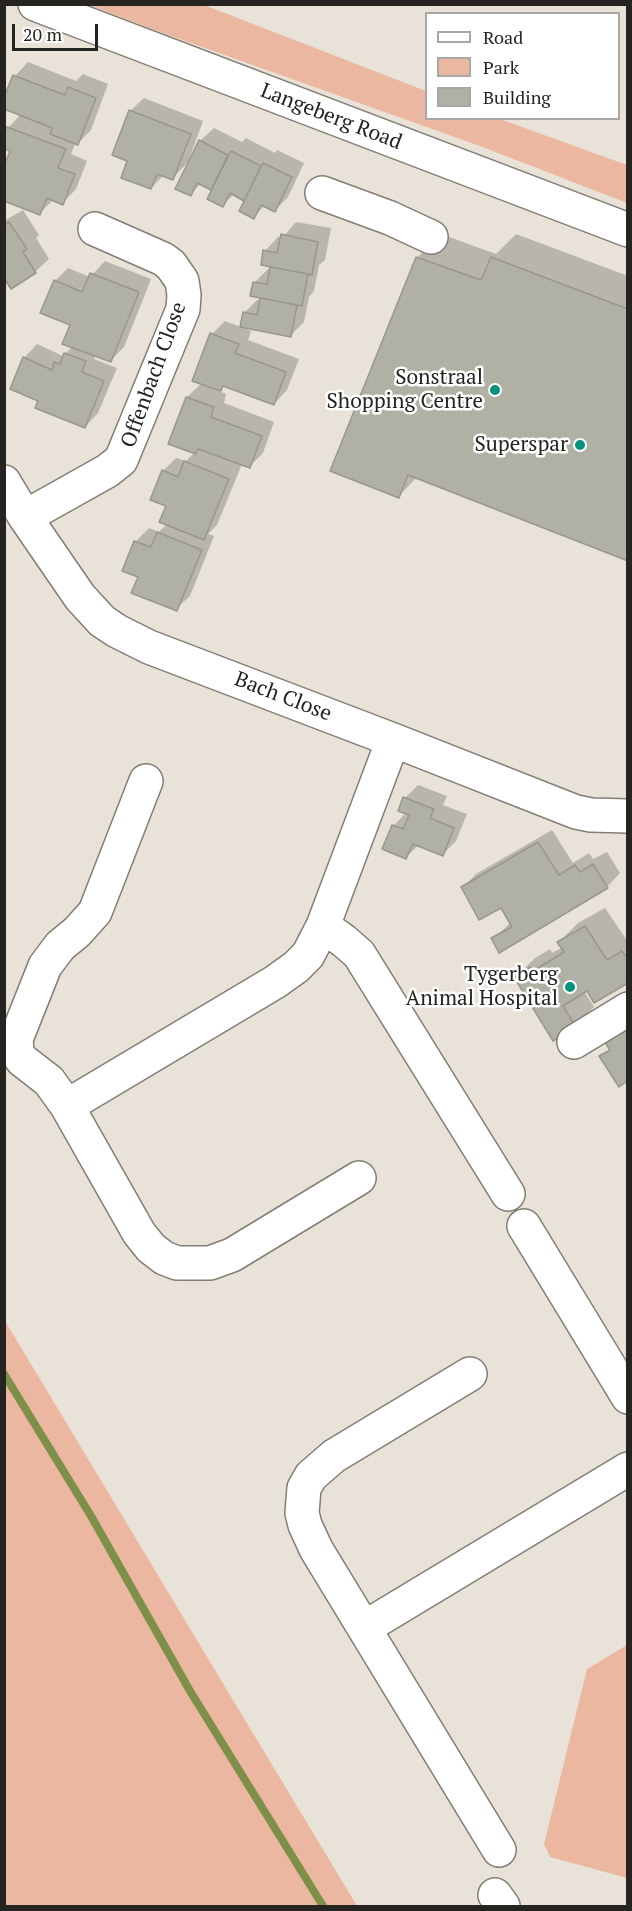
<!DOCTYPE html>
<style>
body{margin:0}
#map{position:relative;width:632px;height:1911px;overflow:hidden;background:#e8e2d8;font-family:"PT Serif",serif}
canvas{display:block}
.frame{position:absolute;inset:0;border:6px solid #262420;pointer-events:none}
.legend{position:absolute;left:425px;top:12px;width:195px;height:108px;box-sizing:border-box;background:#fff;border:2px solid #a8a7a6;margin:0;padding:8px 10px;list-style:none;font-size:18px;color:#262420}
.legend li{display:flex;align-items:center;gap:12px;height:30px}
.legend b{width:30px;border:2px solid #a8a7a6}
.scale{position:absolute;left:12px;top:24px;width:86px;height:27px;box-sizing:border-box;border:3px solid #262420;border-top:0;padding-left:8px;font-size:18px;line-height:21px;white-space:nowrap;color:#262420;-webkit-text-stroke:4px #fff;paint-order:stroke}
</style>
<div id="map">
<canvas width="632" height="1911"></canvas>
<div class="frame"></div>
<ul class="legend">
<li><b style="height:8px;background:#fff"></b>Road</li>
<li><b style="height:16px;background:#ecb7a0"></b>Park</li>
<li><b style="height:16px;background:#b1b0a5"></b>Building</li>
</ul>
<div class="scale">20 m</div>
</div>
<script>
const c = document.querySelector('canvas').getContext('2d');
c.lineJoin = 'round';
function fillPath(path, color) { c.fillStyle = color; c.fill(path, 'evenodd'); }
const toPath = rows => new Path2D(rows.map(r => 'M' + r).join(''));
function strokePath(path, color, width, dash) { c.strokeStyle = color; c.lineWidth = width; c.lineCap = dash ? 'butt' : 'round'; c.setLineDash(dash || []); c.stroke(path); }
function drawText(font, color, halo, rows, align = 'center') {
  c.font = font + ' "PT Serif",serif'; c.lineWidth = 5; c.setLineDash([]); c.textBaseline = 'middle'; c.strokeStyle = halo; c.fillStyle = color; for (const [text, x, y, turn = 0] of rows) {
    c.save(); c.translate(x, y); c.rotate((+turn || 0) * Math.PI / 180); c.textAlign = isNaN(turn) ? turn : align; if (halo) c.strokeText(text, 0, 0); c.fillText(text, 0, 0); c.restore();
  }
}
const green = toPath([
 [90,5,204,5,426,91,426,118,500,119,627,165,627,203,480,146,160,32],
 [5,1321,91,1464,357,1906,5,1906],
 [627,1645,627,1878,550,1857,544,1844,587,1669]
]);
const shadow = toPath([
 [28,62,76,81,83,74,108,84,91,130,78,143,76,142,71,154,87,161,76,189,63,203,54,199,40,213,4,200,4,161,7,162,12,150,8,128,21,114,15,76],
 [144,98,203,121,188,162,173,178,164,175,151,188,129,160,130,111],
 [214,128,242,142,246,138,275,153,277,150,304,163,288,197,275,210,265,205,254,217,246,200,234,194,223,205,213,189,201,183,191,194,200,141],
 [23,210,39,235,36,238,49,259,35,272,4,275,4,221],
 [296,222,331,228,325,260,319,265,314,291,309,297,304,322,291,335,244,326,244,328,251,331,248,340,299,359,287,390,274,404,225,385,219,391,226,394,224,403,274,422,263,453,249,467,242,464,217,525,208,534,214,536,190,596,176,609,140,576,135,542,149,528,159,532,167,524,167,505,163,471,176,458,186,461,195,452,170,443,187,397,202,383,212,334,225,321,241,327,244,313,257,300,261,300,262,297,255,282,268,269,271,270,272,265,265,251,278,237,282,238],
 [441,234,496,254,516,234,628,276,628,560,417,477,399,496,417,258],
 [105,261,151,279,124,347,111,360,96,355,94,359,117,368,98,413,85,427,24,358,37,344,63,356,73,346,72,324,55,281,68,268,90,277],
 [418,785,447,796,443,805,467,814,456,841,443,854,419,845,406,857,384,848,394,825,406,813,405,798],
 [552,830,573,863,589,853,593,859,607,852,620,873,607,887,493,939,511,922,502,906,463,888,476,874],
 [605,908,628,942,628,981,584,991,594,1007,575,1026,516,977,535,958,550,949,552,953,563,947,559,942,578,923]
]);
const stream = toPath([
 [4,1374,91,1516,190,1691,323,1906]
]);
const building = toPath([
 [13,75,65,95,68,87,96,98,78,145,50,134,52,128,4,109,4,97,13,75],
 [129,110,191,134,173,180,157,174,151,189,121,178,127,161,112,155,129,110],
 [7,127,66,149,58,168,75,174,63,205,47,198,40,215,4,201,4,166,10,151,4,149,4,132,7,127],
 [199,140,228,155,211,190,197,183,191,196,175,189,199,140],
 [231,151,261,166,244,201,230,193,223,207,207,199,231,151],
 [263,163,292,177,275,212,261,205,254,219,239,211,263,163],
 [9,222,27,249,23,252,36,273,11,289,4,278,4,225,9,222],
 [281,234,318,242,312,275,261,265,263,250,277,253,281,234],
 [416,257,481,280,491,257,628,309,628,561,408,475,399,498,330,471,416,257],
 [270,267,308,274,302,306,250,296,253,282,267,284,270,267],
 [90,273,139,292,111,362,62,344,70,325,40,313,54,280,82,292,90,273],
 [260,298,297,305,291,337,240,327,243,312,257,315,260,298],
 [210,333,239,344,235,353,286,372,274,405,223,386,221,391,192,381,210,333],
 [64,353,86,361,82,372,104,381,85,428,35,408,38,401,10,389,23,357,52,370,54,362,60,364,64,353],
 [186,397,214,407,211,417,262,436,250,468,198,449,196,454,168,444,186,397],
 [184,461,229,479,204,540,159,522,166,506,150,500,162,470,178,477,184,461],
 [157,532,202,550,177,611,131,593,138,577,122,571,134,541,151,547,157,532],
 [403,797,434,809,430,818,454,828,443,856,413,844,406,859,382,849,392,825,403,829,409,815,398,811,403,797],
 [538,842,559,875,575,865,580,872,593,864,608,888,499,953,491,938,512,927,501,908,479,920,461,887,538,842],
 [585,926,607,960,622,951,628,959,628,983,594,1003,587,991,563,1006,576,1027,553,1041,514,977,530,967,533,971,564,952,557,942,585,926],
 [628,1022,628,1081,619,1087,599,1056,610,1050,602,1038,628,1022]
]);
const minor = toPath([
 [322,193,390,218,431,237],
 [4,482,25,517,80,597,102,621,117,631,149,647,393,740,576,812,591,815,628,816],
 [25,517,107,471,121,460,183,309,184,295,182,281,171,265,163,259,95,229],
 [146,781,95,912,77,932,60,946,45,966,16,1039,17,1053,22,1060,49,1081,67,1106,139,1233,151,1248,164,1258,177,1263,210,1263,232,1255,359,1178],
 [323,926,344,941,359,954,508,1194],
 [574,1042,628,1009],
 [67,1106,275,982,296,967,308,955,323,926,393,740],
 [524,1226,628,1397],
 [470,1374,334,1456,311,1476,304,1488,302,1513,305,1525,316,1549,499,1850],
 [364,1628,628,1469],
 [495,1895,503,1906]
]);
const major = toPath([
 [35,4,628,230]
]);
const markers = [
 [495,390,6,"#05927e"],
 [580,445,6,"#05927e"],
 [570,987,6,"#05927e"]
];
const streetNames = [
 ["Langeberg Road",331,117,21],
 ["Offenbach Close",154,375,-70],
 ["Bach Close",283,697,21]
];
const poiNames = [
 ["Sonstraal",483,378],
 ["Shopping Centre",483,402],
 ["Superspar",568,445],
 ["Tygerberg",558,975],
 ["Animal Hospital",558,999]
];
fillPath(green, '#ecb7a0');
fillPath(shadow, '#0003');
strokePath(stream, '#7d8f48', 8);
fillPath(building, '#b1b0a5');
strokePath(building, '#98978d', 1.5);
strokePath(minor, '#837e75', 36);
strokePath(major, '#837e75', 36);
strokePath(minor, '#fff', 33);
strokePath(major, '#fff', 33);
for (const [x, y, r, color] of markers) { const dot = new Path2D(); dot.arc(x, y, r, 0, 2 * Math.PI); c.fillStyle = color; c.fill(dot); strokePath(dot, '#fff', 2); }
drawText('21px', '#262420', '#fff', streetNames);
drawText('21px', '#262420', '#fff', poiNames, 'right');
</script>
